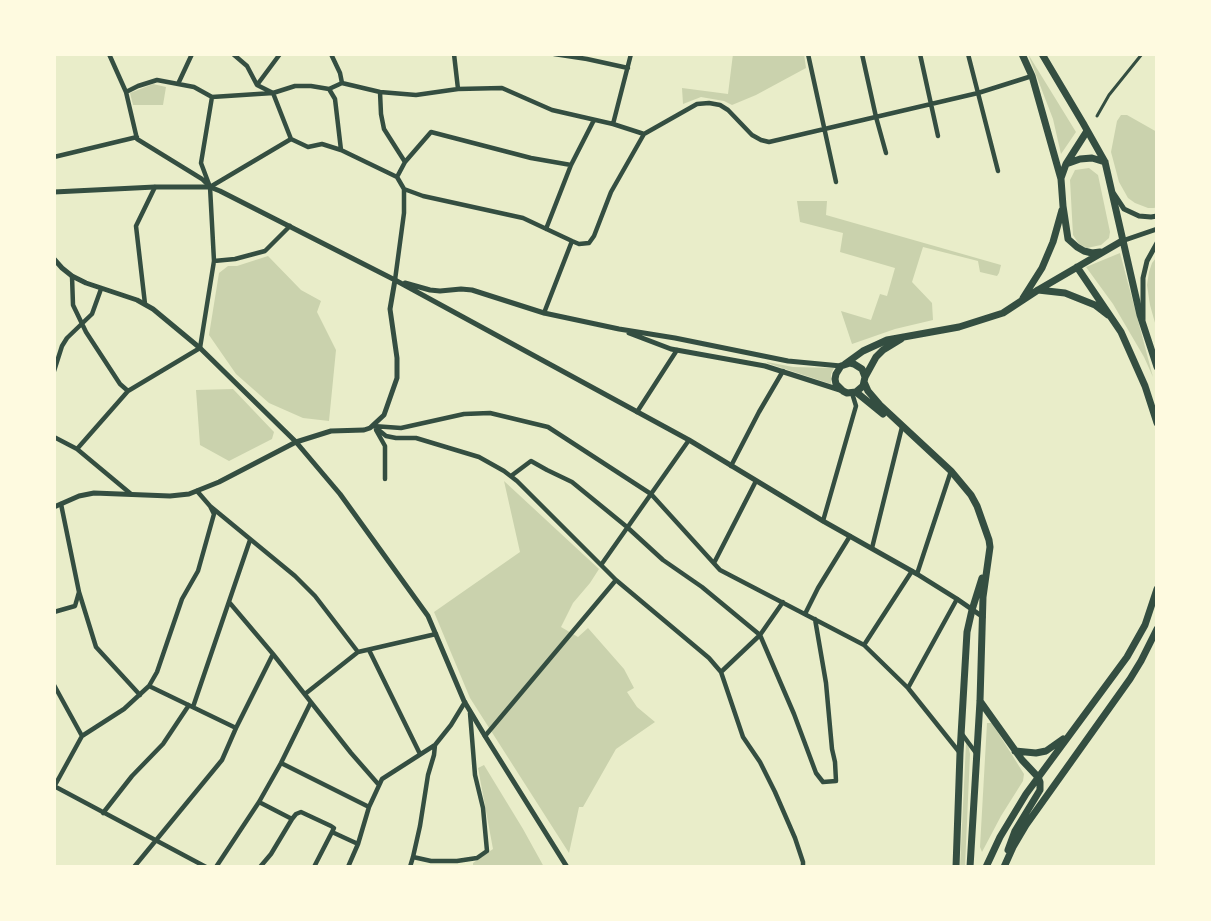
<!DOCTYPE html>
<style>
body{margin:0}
#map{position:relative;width:1211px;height:921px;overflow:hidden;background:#e9edc9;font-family:Helvetica,sans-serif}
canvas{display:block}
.frame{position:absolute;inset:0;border:56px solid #fefae0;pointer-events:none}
</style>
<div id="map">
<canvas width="1211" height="921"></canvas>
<div class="frame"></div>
</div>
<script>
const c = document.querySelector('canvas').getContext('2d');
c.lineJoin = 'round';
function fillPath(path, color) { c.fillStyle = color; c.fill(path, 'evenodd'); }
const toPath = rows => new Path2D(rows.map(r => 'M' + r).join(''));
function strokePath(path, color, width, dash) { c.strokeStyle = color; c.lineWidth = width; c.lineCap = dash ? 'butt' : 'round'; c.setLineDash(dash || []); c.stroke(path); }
const green = toPath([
 [733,54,804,54,806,68,756,95,732,105,724,101,701,97,683,104,682,88,728,94],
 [1028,54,1076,132,1061,154,1053,119],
 [153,84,166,87,163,105,133,105,130,93],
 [1121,115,1127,115,1157,132,1157,207,1154,208,1148,208,1135,203,1128,198,1119,182,1111,152,1117,121],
 [1089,168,1098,175,1110,232,1109,238,1101,245,1087,248,1079,244,1073,235,1070,180,1075,170],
 [797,201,827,201,826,215,1001,265,999,273,997,276,980,272,978,261,923,247,912,282,932,303,933,320,895,329,852,344,841,311,871,320,880,294,887,296,895,268,840,252,843,233,800,222],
 [1120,253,1153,377,1144,357,1113,304,1086,267],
 [268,256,301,290,321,301,317,312,336,350,329,421,303,418,269,403,236,374,209,335,219,273,228,266,237,266],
 [1156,258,1157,299,1157,330,1150,305,1147,285,1149,272,1152,263],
 [767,362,793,367,834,368,831,374,831,384,767,363],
 [233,389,274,432,272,439,229,461,200,445,196,390],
 [504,481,599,569,590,583,573,603,561,627,578,637,588,628,624,669,634,688,627,692,637,707,655,722,616,749,583,807,579,807,569,853,470,698,434,612,520,552],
 [987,723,992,723,1024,774,1023,781,1001,816,982,852,980,847],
 [966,743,968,743,970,754,965,867,960,867],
 [484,765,523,829,544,867,473,867,473,863,493,849,478,768]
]);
const pedestrian = toPath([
 [1097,116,1109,95,1142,54]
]);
const minor = toPath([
 [109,54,126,92,137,139,202,179,208,185],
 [233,54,247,66,257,85,273,93,291,139],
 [331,54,340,73,342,83],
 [454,54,458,89],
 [554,54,587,59,628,68],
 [808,54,836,182],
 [862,54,876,117,886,153],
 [920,54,938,136],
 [968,54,998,171],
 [178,84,192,54],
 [257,85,280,54],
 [329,89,335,99,341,150],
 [126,92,138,86,157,80,194,87,212,97,273,93,295,86,311,86,329,89,342,83,380,92,416,95,458,89,502,88,552,110,613,124,644,134,697,104,709,103,720,105,728,110,752,135,761,140,769,142,978,93,1032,76],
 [380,92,381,114,384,129,405,162],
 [613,124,631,54],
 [54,157,137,137],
 [397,177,405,162,431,132,531,158,571,165],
 [210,187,291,139,308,147,322,144,341,150,397,177,404,189,423,196,523,218,572,241,579,244,589,243,594,236,611,192,644,134],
 [546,229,571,165,594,120],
 [214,261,235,259,265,251,290,226],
 [72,276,73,305,86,332,120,384,128,391],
 [395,280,404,213,404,189],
 [145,304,136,226,155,187],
 [544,313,572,241],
 [54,371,62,346,67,338,92,314,101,289],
 [637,412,677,350],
 [373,426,401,428,464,414,490,413,548,427,651,494,720,570,864,645,908,688,960,753],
 [375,427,386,436,396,438,416,438,479,457,504,471,517,481,616,580,709,658,721,672,743,737,760,762,775,792,795,838,803,862,803,867],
 [376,430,385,446,385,479],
 [54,437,77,449,131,494],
 [77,449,128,391,200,348,214,261,210,187,201,163,212,97],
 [731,466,759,412,783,371],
 [511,476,531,461,547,470,572,482,627,527,663,560,702,587,760,635,794,714,816,773,823,782,836,781,835,762,832,749,826,683,815,619],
 [197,491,210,506,295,576,315,596,358,652],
 [61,504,79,592,96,647,140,695],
 [823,521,856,406,852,393],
 [872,548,902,427],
 [714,563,756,481],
 [601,565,689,440],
 [917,574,951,471],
 [229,602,273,654,351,753,379,785],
 [54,612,75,606,79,592],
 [805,614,818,588,850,536],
 [864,645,912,571],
 [369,650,420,754],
 [721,672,760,635,783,602],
 [54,685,82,736],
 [149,686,236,728],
 [908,688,957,599],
 [305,694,358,652,436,634],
 [193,707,250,540],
 [962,734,976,753],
 [485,736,616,580],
 [281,763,369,807],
 [54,786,206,867],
 [54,787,82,736,124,709,149,686,157,672,182,599,198,571,214,514,210,506],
 [259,802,292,819,271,854,260,867],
 [103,813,132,776,163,744,189,705],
 [292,819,296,814,301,812,331,826,334,828,332,832],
 [413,857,431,861,457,861,477,858,487,851,483,808,475,775,470,713],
 [134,867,222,760,236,728,273,654],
 [216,867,259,802,281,763,311,702],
 [314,867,332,832,358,844],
 [348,867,358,844,369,807,382,779,435,745,451,725,465,702],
 [410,867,413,857,420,826,428,775,434,755,435,745]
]);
const tertiary = toPath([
 [54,192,155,187,210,187,220,191,395,280,689,440,823,521,917,574,957,599,983,617],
 [1114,194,1124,209,1139,216,1151,217,1157,216],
 [1122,241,1157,229],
 [54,259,62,268,72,276,86,283,137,300,153,309,200,348,296,442,340,494,428,616,464,701,485,736,567,867],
 [405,283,430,290,440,291,461,289,472,290,544,313,619,329,675,338,788,361,841,366],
 [1143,319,1143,278,1147,261,1157,243],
 [629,333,671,349,765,366,843,391],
 [54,507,79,496,94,493,170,496,189,494,219,482,296,442,331,431,364,430,370,428,384,415,397,378,397,358,390,309,395,280]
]);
const primary = toPath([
 [1022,54,1032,76,1061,179,1063,206,1068,239,1077,247,1084,251,1092,253,1100,252],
 [1042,54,1083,123,1105,162,1140,315,1157,367],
 [1066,164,1087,131],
 [1061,178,1066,164,1080,159,1092,158,1105,162],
 [1077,267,1121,332,1145,386,1157,423],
 [1038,290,1065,293,1095,305,1108,315],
 [1023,298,1042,268,1053,242,1062,210],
 [845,364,863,351,887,340,959,327,1003,313,1038,290,1122,241],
 [865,377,862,369,854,364,850,363,841,366,836,374,835,379,836,384,843,391,847,393,856,392,863,386,865,377,876,357,883,350,901,339],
 [864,382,868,391,880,405,951,471,971,495,977,506,989,540,990,547,983,597,980,701,970,867],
 [856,392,883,414],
 [980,701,1022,760,1038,777,1040,782,1040,790,1015,831,1008,850],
 [1015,751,1036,753,1046,751,1063,739],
 [956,867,960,753,967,632,972,610,982,578],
 [986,867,1000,837,1026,794,1127,657,1145,625,1157,589],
 [1004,867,1013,847,1026,825,1130,679,1141,661,1157,629]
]);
fillPath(green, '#cad2ad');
strokePath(pedestrian, '#344e41', 3);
strokePath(minor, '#344e41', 4.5);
strokePath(tertiary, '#344e41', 5);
strokePath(primary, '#344e41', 7);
</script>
